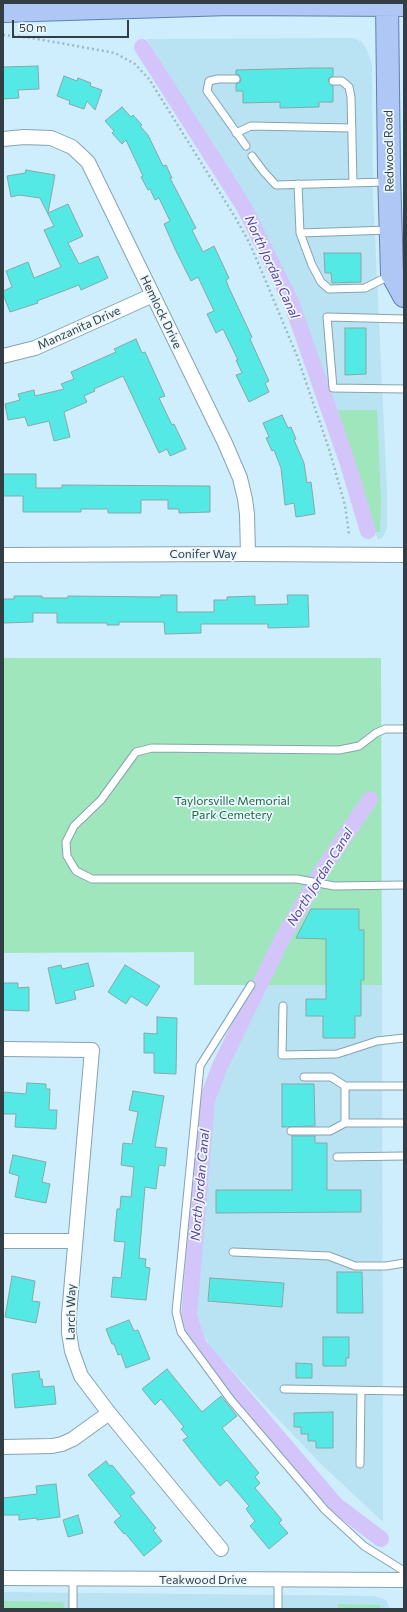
<!DOCTYPE html>
<style>
body{margin:0}
#map{position:relative;width:407px;height:1612px;overflow:hidden;background:#ceeefd;font-family:Commissioner,sans-serif}
canvas{display:block}
.frame{position:absolute;inset:0;border:4px solid #323e44;pointer-events:none}
.scale{position:absolute;left:12px;top:20px;width:117px;height:18px;box-sizing:border-box;border:2px solid #323e44;border-top:0;padding-left:5px;font-size:12px;line-height:14px;white-space:nowrap;color:#323e44;-webkit-text-stroke:3px #ebf8fe;paint-order:stroke}
</style>
<div id="map">
<canvas width="407" height="1612"></canvas>
<div class="frame"></div>
<div class="scale">50 m</div>
</div>
<script>
const c = document.querySelector('canvas').getContext('2d');
c.lineJoin = 'round';
function fillPath(path, color) { c.fillStyle = color; c.fill(path, 'evenodd'); }
const toPath = rows => new Path2D(rows.map(r => 'M' + r).join(''));
function strokePath(path, color, width, dash) { c.strokeStyle = color; c.lineWidth = width; c.lineCap = dash ? 'butt' : 'round'; c.setLineDash(dash || []); c.stroke(path); }
function drawText(font, color, halo, rows, align = 'center') {
  c.font = font + ' Commissioner,sans-serif'; c.lineWidth = 3.5; c.setLineDash([]); c.textBaseline = 'middle'; c.strokeStyle = halo; c.fillStyle = color; for (const [text, x, y, turn = 0] of rows) {
    c.save(); c.translate(x, y); c.rotate((+turn || 0) * Math.PI / 180); c.textAlign = isNaN(turn) ? turn : align; if (halo) c.strokeText(text, 0, 0); c.fillText(text, 0, 0); c.restore();
  }
}
const built = toPath([
 [353,38,362,42,367,50,372,64,373,193,387,491,387,528,383,537,378,540,297,301,251,208,147,39],
 [267,985,382,985,383,1522,321,1464,256,1396,210,1346,197,1321,198,1288,214,1095],
 [3,1592,375,1596,386,1600,390,1609,3,1609]
]);
const green = toPath([
 [338,410,377,410,381,501,380,532,375,532],
 [3,658,381,658,382,985,194,985,194,952,3,953],
 [3,1601,63,1602,65,1609,3,1609],
 [338,1604,380,1605,381,1609,338,1609]
]);
const canal = toPath([
 [142,47,244,207,291,302,347,461,368,531],
 [370,799,323,869,282,939,220,1066,207,1100,189,1317,199,1345,336,1505,381,1539]
]);
const building = toPath([
 [38,66,39,89,18,90,19,98,3,99,3,67,38,66],
 [312,68,333,68,333,76,329,78,328,81,333,86,333,102,319,102,319,107,280,108,280,102,243,103,243,91,236,91,236,84,240,82,241,79,239,75,236,74,236,70,312,68],
 [64,76,77,81,78,78,91,83,90,86,102,90,95,110,87,101,84,109,69,104,70,101,57,96,64,76],
 [122,107,131,117,133,115,142,125,140,126,148,135,163,166,166,165,172,178,170,178,196,228,192,230,203,252,214,246,229,278,226,280,229,288,252,337,250,339,269,381,265,383,269,392,249,402,236,375,242,373,236,360,238,360,223,329,216,333,207,314,214,311,198,277,191,281,176,251,164,224,170,221,159,198,155,200,150,189,148,190,141,177,143,176,126,140,122,144,112,133,114,131,105,121,122,107],
 [26,170,55,175,48,213,68,204,83,236,68,243,79,264,98,256,108,278,81,290,79,285,37,301,38,303,10,312,3,294,3,291,12,287,6,271,28,262,34,278,61,267,44,230,54,226,40,198,19,195,11,197,7,176,25,173,26,170],
 [324,253,361,253,361,282,332,283,331,273,325,273,324,253],
 [345,328,366,328,366,374,345,375,345,328],
 [136,339,142,353,145,352,165,396,159,398,172,425,174,424,186,449,170,456,167,449,159,453,123,376,94,389,95,391,84,396,87,402,64,412,70,437,54,441,49,421,28,426,25,417,8,420,5,404,20,400,18,394,34,390,35,396,64,389,61,384,74,379,71,372,116,352,114,349,136,339],
 [282,415,288,428,291,427,296,439,294,440,304,463,307,483,311,482,315,514,296,517,294,503,285,505,281,468,274,450,272,451,266,438,269,437,263,423,282,415],
 [3,474,36,474,36,488,62,488,62,485,210,486,210,512,179,513,179,509,168,509,168,500,141,500,141,513,108,513,108,509,81,509,81,512,23,512,23,496,3,496,3,474],
 [161,595,177,595,177,612,214,612,214,600,227,600,227,597,255,596,255,605,288,604,287,595,308,595,309,627,268,628,268,624,201,624,201,633,165,634,164,622,119,622,119,625,107,625,107,623,57,623,57,613,33,613,33,622,3,623,3,599,14,599,14,596,42,596,42,598,68,598,68,596,161,597,161,595],
 [311,909,359,909,359,930,364,930,364,980,361,980,361,1016,355,1016,355,1038,323,1038,323,1016,306,1016,306,999,326,999,326,939,296,938,311,909],
 [88,963,94,986,74,991,76,999,56,1004,48,968,61,965,62,969,88,963],
 [125,965,160,986,147,1006,131,996,126,1004,108,992,125,965],
 [3,983,18,983,18,988,29,987,29,1011,3,1010,3,983],
 [157,1017,177,1018,176,1074,154,1073,154,1053,144,1053,144,1033,157,1034,157,1017],
 [27,1083,46,1084,46,1089,50,1089,49,1110,57,1110,56,1129,15,1127,16,1114,3,1114,3,1092,26,1094,27,1083],
 [282,1084,314,1084,315,1126,282,1127,282,1084],
 [133,1091,164,1096,155,1147,167,1148,165,1166,159,1165,156,1189,145,1187,139,1258,146,1259,145,1267,150,1268,146,1300,111,1297,113,1277,121,1278,125,1242,114,1241,117,1209,120,1209,121,1196,131,1197,134,1167,121,1165,123,1143,132,1144,138,1112,129,1110,133,1091],
 [292,1136,315,1136,315,1143,327,1143,327,1190,361,1190,361,1212,216,1213,216,1190,292,1190,292,1136],
 [13,1155,46,1162,42,1182,50,1184,46,1203,15,1197,19,1176,9,1173,13,1155],
 [337,1272,362,1272,363,1313,337,1313,337,1272],
 [12,1276,35,1281,32,1301,40,1302,36,1323,5,1317,12,1276],
 [210,1278,284,1283,282,1307,208,1301,210,1278],
 [129,1320,134,1331,138,1330,150,1359,126,1368,121,1354,118,1355,114,1344,112,1344,106,1329,129,1320],
 [323,1337,349,1337,349,1358,346,1358,346,1366,323,1366,323,1337],
 [296,1363,312,1364,312,1378,296,1378,296,1363],
 [167,1369,202,1412,221,1396,237,1416,222,1428,259,1473,255,1477,260,1483,255,1488,282,1520,279,1523,288,1533,269,1549,250,1526,255,1521,246,1509,249,1506,227,1480,220,1486,201,1463,183,1440,188,1437,181,1429,184,1427,161,1399,155,1405,142,1389,167,1369],
 [39,1371,40,1379,42,1379,43,1387,54,1386,56,1404,15,1408,12,1374,39,1371],
 [333,1412,333,1448,316,1448,316,1441,308,1441,308,1434,301,1434,301,1427,294,1427,294,1413,333,1412],
 [106,1461,110,1466,112,1465,135,1493,130,1496,156,1528,153,1530,162,1541,144,1556,125,1533,124,1534,114,1522,121,1516,88,1475,106,1461],
 [56,1484,60,1517,37,1520,37,1518,19,1520,19,1515,3,1515,3,1498,37,1494,36,1486,56,1484],
 [78,1515,83,1533,68,1537,63,1520,78,1515]
]);
const path = toPath([
 [3,35,32,38,115,53,135,64,149,79,235,217,249,242,259,265,297,356,329,449,345,505,349,535]
]);
const lane = toPath([
 [236,79,218,79,209,81,207,91,246,146],
 [333,81,342,81,349,87,351,97,353,183],
 [236,133,251,126,352,128],
 [252,156,264,172,276,185,387,182],
 [298,184,300,233,312,265,321,282,329,289,365,288,391,275],
 [300,233,389,230],
 [404,319,327,317,333,388,404,389],
 [404,729,385,729,376,733,359,746,339,750,152,748,136,752,101,800,74,826,66,842,67,856,76,871,92,879,297,879,334,886,404,885],
 [251,985,200,1066,176,1312,181,1332,231,1400,325,1510,364,1546,404,1571],
 [283,1006,282,1055,337,1054,377,1041,404,1038],
 [304,1077,331,1077,345,1086],
 [345,1123,345,1086,404,1086],
 [291,1131,330,1131,345,1123,404,1123],
 [337,1157,404,1156],
 [233,1252,329,1256,355,1266,386,1266,404,1263],
 [284,1389,404,1391],
 [360,1464,361,1391],
 [73,1579,73,1609],
 [278,1581,278,1609]
]);
const street = toPath([
 [3,139,24,137,51,138,72,147,88,162,225,443,240,478,245,499,247,514,248,554],
 [3,356,35,348,153,295],
 [3,555,248,554,404,555],
 [3,1049,92,1050,69,1315,69,1333,72,1351,81,1376,109,1413,221,1549],
 [3,1241,75,1241],
 [3,1447,52,1446,62,1444,73,1439,109,1413],
 [3,1578,404,1580]
]);
const primary = toPath([
 [387,3,389,172,392,274,404,296],
 [3,11,230,4,404,5]
]);
const streetNames = [
 ["Redwood Road",389,151,-91],
 ["Hemlock Drive",161,312,64],
 ["Manzanita Drive",79,328,-24],
 ["Conifer Way",203,554],
 ["Larch Way",71,1312,-89],
 ["Teakwood Drive",203,1580]
];
const parkNames = [
 ["Taylorsville Memorial",232,801],
 ["Park Cemetery",232,815]
];
const waterNames = [
 ["North Jordan Canal",272,267,65],
 ["North Jordan Canal",320,877,-58],
 ["North Jordan Canal",200,1185,-85]
];
fillPath(built, '#b9e2f3');
fillPath(green, '#a0e6bd');
strokePath(canal, '#d3c5fa', 16);
fillPath(building, '#54e9e5');
strokePath(building, '#85a9a7', 1);
strokePath(lane, '#85a3b1', 9);
strokePath(street, '#85a3b1', 16);
strokePath(primary, '#607fb2', 24);
strokePath(path, '#9eb8c4', 2.5, [2, 3]);
strokePath(lane, '#fff', 7);
strokePath(street, '#fff', 14);
strokePath(primary, '#aec7f5', 22);
drawText('12px', '#323e44', '#ebf8fe', streetNames);
drawText('12px', '#1d6743', '#ebf8fe', parkNames);
drawText('italic 13px', '#613c9f', '#ebf8fe', waterNames);
</script>
